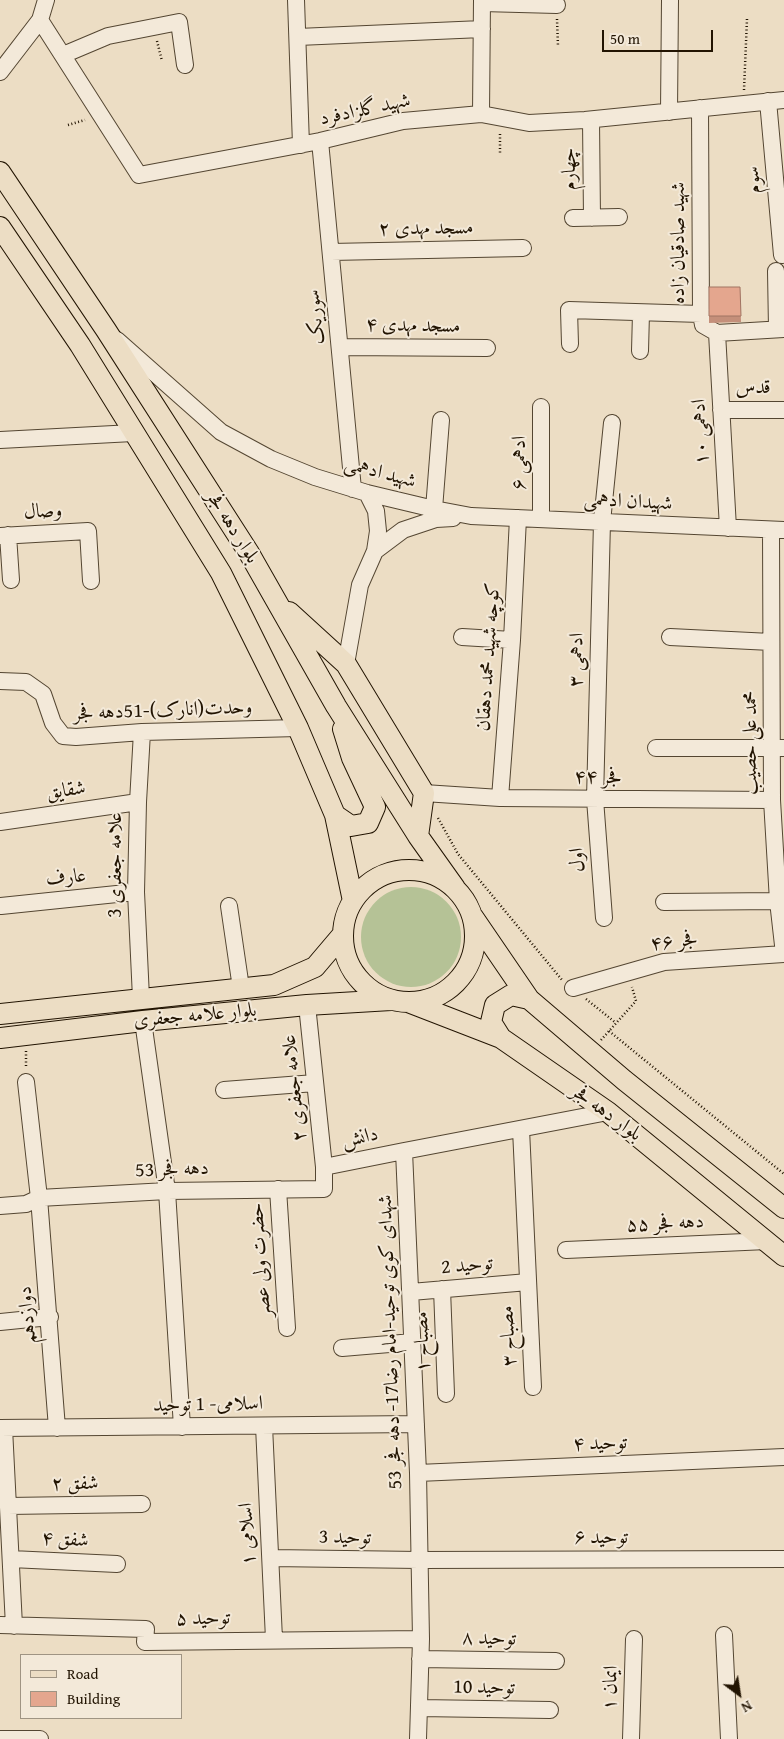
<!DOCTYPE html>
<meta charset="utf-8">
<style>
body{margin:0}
#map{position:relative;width:784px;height:1739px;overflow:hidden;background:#ecddc4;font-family:"Gentium Book Plus",serif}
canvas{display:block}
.legend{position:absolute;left:20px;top:1654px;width:162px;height:65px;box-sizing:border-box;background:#f3e9d9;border:1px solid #9f9483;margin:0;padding:6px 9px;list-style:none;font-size:15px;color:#221402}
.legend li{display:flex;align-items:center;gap:10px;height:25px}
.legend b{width:25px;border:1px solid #9f9483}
.north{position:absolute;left:714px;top:1669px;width:50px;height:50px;-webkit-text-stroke:4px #f3e9d9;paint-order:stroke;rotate:149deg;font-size:14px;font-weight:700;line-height:20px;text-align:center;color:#221402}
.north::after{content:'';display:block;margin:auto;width:18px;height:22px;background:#221402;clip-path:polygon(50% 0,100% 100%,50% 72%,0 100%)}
.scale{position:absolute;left:602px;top:30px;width:111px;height:22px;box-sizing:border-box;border:2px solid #221402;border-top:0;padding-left:6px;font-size:15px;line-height:18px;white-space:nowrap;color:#221402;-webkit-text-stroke:4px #f3e9d9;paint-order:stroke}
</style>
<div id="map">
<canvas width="784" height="1739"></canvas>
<ul class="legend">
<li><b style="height:6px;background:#ecddc4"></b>Road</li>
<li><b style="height:14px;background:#e4a68e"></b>Building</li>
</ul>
<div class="north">N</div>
<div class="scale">50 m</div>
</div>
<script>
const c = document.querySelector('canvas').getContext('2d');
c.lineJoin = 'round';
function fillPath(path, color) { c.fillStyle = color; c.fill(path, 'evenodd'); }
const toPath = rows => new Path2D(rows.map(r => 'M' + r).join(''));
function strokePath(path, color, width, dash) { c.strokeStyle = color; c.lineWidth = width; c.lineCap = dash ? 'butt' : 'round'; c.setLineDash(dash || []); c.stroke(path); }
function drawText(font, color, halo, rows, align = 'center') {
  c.font = font + ' "Gentium Book Plus",Amiri,serif'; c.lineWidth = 4; c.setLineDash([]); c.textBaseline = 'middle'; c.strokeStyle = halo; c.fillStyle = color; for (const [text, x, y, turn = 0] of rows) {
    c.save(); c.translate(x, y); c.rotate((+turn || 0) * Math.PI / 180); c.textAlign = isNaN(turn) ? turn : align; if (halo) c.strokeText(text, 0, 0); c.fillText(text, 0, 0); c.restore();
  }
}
const green = toPath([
 '361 937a50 50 0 1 1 100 0a50 50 0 1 1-100 0Z'
]);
const path = toPath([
 [557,19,558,46],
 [157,41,162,61],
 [744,90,747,19],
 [68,125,85,120],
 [500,134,500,153],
 [438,818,458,854,562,980],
 [586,999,616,1023],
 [609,1031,784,1174],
 [601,1040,636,1001,632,987],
 [26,1051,26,1068]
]);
const minor = toPath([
 [296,0,301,145],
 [482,3,557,5],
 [40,20,139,175,320,141,403,121,481,114,529,123,585,120,784,100],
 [298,37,482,29],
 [63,55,108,36,179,22,185,65],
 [0,72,40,20,46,0],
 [768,101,782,255],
 [700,108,701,314,703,325,717,333,784,329],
 [669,112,670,0],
 [481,114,482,0],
 [591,120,592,218],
 [320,141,353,489],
 [573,218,619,217],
 [331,252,523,248],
 [776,271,777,329],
 [717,333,728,528],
 [117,340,221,432,271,459,315,477,367,493,434,509,471,516,784,530],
 [570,344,569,310,701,314],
 [340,347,487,348],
 [640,351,641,313],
 [541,407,541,519],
 [721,410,784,410],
 [0,440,133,433],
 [367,493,376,511,378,531,375,551],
 [434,509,441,420],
 [771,530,772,800,778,901,784,954],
 [8,535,11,580],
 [0,536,88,531,91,581],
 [462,637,512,640],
 [670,637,771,642],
 [346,664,360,585,375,551,403,530,436,519,453,518],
 [0,681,26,682,43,694,53,723,63,736,76,737,142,732,298,728],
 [656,748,784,748],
 [424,793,500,798,772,800],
 [500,798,512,640,518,518],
 [0,822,138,802],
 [664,902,778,901],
 [1,906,136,892],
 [229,906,241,988],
 [604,918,595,799,602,522,612,423],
 [573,988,664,962,784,954],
 [141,998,136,892,138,802,142,732],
 [143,1021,167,1191,182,1427],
 [26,1082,39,1198,57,1428],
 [224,1090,315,1083],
 [521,1129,533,1387],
 [324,1167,404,1151],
 [278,1189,287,1328],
 [0,1206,26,1204,39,1198,167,1191,324,1189,324,1167,307,1005],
 [566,1250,767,1241],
 [442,1289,446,1394],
 [411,1292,528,1282],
 [0,1322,50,1317],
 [342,1348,413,1342],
 [264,1426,274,1639],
 [0,1428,416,1424],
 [4,1428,14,1626],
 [418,1473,784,1457],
 [8,1506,142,1504],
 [271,1558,419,1560,784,1559],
 [11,1559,117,1564],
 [0,1625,146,1629,145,1642,421,1639],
 [724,1635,729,1739],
 [420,1659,556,1661],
 [419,1708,550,1710],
 [0,1739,40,1739],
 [418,1739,421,1639,418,1473,404,1151,608,1112],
 [631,1739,634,1639]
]);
const major = toPath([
 [0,172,106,330,249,553,336,706,418,836,455,888],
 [0,227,80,345,221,573,298,728,335,815,353,901],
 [289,612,346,664,424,793,418,836],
 [335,815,351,826,368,823,375,807,352,758,343,729],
 '343 936a66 66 0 1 1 132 0a66 66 0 1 1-132 0Z',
 [473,917,529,999,624,1080,784,1208],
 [408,1002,501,1038,608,1112,784,1256],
 [0,1014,274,985,315,967,343,934],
 [0,1038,143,1021,307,1005,391,1000],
 [501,1038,491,1022,495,1005,511,995,529,999]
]);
const wall = toPath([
 [709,287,740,287,741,322,709,323]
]);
const building = toPath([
 [709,287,740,287,741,316,709,316,709,287]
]);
const streetNames = [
 ["شهید گلزادفرد",365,110,-12],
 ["چهارم",570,169,-91],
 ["سوم",754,180,-95],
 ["مسجد مهدی ۲",426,229,-1],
 ["شهید صادقیان زاده",679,243,-90],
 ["سوریک",316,317,-95],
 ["مسجد مهدی ۴",413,326,1],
 ["قدس",753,388],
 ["ادهمی ۱۰",701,432,-93],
 ["ادهمی ۶",520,463,-90],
 ["شهید ادهمی",380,473,15],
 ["شهیدان ادهمی",628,502,3],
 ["وصال",43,512,-3],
 ["بلوار دهه فجر",232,527,58],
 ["کوچه شهید محمد دهقان",489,657,-86],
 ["ادهمی ۳",577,660,-89],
 ["وحدت(انارک)-51دهه فجر",163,711,-2],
 ["محمد علی حصیب",751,743,-90],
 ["فجر ۴۴",598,778],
 ["شقایق",66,791,-8],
 ["اول",578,860,-94],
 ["علامه جعفری 3",116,865,-90],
 ["عارف",66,878,-6],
 ["فجر ۴۶",674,942,-7],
 ["بلوار علامه جعفری",195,1016,-5],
 ["علامه جعفری ۲",295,1088,-96],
 ["بلوار دهه فجر",606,1113,36],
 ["دانش",360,1138,-12],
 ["دهه فجر 53",172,1170,-2],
 ["دهه فجر ۵۵",665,1224,-3],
 ["حضرت ولی عصر",261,1260,-94],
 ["توحید 2",467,1266,-5],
 ["دوازدهم",28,1315,-95],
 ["مصباح ۳",509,1336,-93],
 ["شهدای کوی توحید-امام رضا17- دهه فجر 53",391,1342,-92],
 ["مصباح ۱",423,1342,-92],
 ["اسلامی- 1 توحید",208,1405,-1],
 ["توحید ۴",600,1444,-2],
 ["شفق ۲",75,1484,-1],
 ["اسلامی ۱",248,1534,-93],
 ["توحید 3",345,1538,1],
 ["توحید ۶",601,1538],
 ["شفق ۴",65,1540,3],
 ["توحید ۵",203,1619,-1],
 ["توحید ۸",489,1639,1],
 ["توحید 10",484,1688,1],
 ["ایمان ۱",611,1688,-88]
];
fillPath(green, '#b5c296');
strokePath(minor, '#544632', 18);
strokePath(major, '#221402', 22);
strokePath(path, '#221402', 2.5, [1, 2.5]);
strokePath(minor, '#f3e9d9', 16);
strokePath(major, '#ecddc4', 20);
fillPath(wall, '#c48f7a');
fillPath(building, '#e4a68e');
strokePath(building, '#a07463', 1);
drawText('20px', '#221402', '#f3e9d9', streetNames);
</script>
